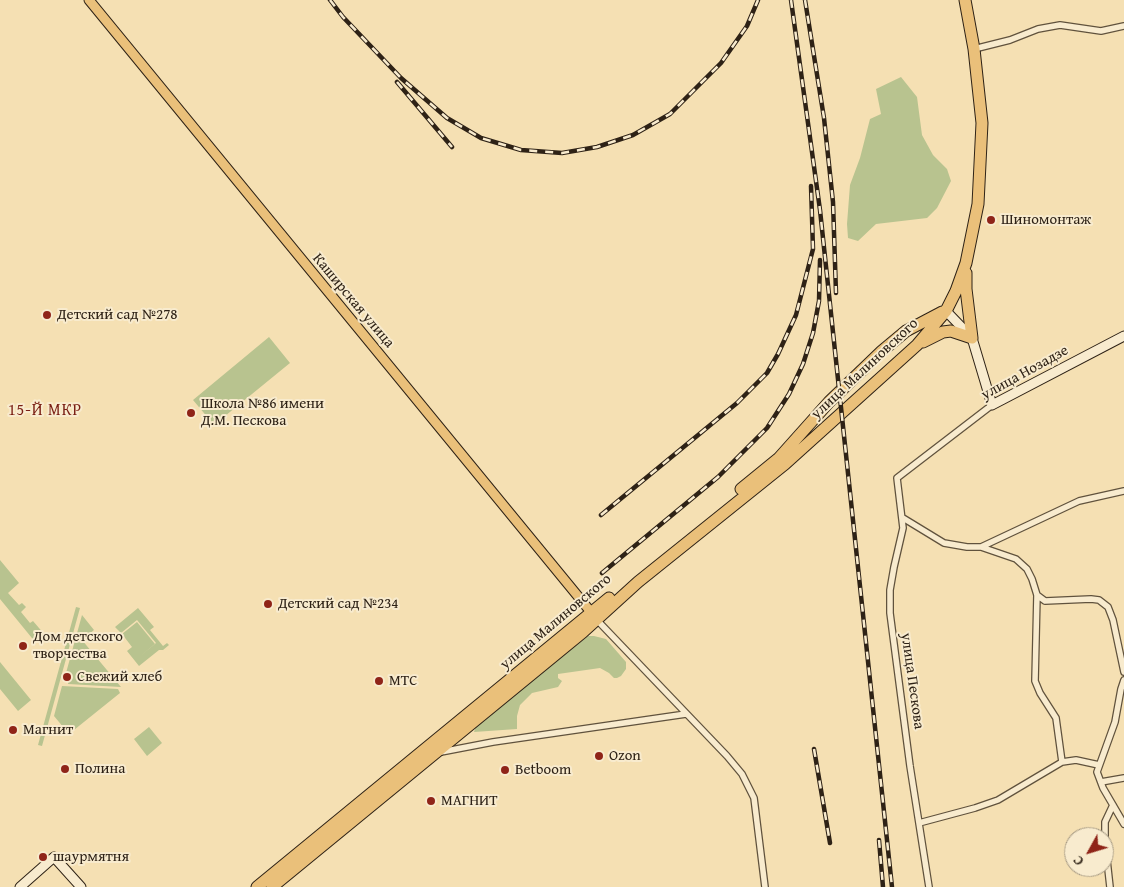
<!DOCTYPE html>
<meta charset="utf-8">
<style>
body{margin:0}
#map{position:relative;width:1124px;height:887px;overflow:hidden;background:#f5e0b3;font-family:"Gentium Book Plus",serif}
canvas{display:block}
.north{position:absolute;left:1064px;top:827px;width:50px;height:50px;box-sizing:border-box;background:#f8ebce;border:1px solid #a79b84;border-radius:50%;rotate:231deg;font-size:14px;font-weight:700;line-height:20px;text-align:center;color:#2e2216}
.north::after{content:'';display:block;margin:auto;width:18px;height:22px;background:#8f2418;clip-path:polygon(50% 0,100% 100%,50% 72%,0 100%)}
</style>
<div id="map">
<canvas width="1124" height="887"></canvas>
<div class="north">С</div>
</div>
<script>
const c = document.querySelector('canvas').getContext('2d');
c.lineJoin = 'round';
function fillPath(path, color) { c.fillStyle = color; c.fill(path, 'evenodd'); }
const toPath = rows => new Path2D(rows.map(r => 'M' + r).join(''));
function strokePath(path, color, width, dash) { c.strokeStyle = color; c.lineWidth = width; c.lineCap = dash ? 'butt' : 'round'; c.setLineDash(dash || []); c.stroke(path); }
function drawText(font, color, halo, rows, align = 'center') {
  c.font = font + ' "Gentium Book Plus",serif'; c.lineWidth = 4; c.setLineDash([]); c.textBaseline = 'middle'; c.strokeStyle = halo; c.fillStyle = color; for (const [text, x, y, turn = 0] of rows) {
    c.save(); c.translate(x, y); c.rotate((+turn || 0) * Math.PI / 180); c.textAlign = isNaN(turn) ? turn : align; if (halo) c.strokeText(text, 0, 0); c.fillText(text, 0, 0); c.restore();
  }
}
const green = toPath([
 [901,77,917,97,922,135,933,155,947,169,951,181,937,208,927,218,876,224,858,241,848,238,847,224,850,185,860,158,870,119,881,114,876,89],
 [269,337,290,363,214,425,193,400],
 [0,560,19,583,8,593,19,605,22,603,26,607,21,612,30,623,33,621,45,635,36,643,0,599],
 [76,607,80,608,42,746,38,745],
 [138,608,154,627,150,630,163,646,167,643,169,645,163,650,159,650,139,666,127,651,132,647,122,634,137,622,155,644,139,657,156,643,137,620,121,633,115,627],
 [82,615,94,630,82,640,121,687,68,684,70,674,66,673],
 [588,636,594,636,606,639,626,662,626,669,621,676,617,678,614,678,609,673,600,668,558,674,558,678,562,681,558,687,532,693,520,705,517,716,517,729,474,732,476,726],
 [0,662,31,700,18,711,0,689],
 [62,686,118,689,120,693,69,734,54,716],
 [149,727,162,743,147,756,134,739]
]);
const street = toPath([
 [974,49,1010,40,1038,29,1060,25,1101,31,1124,26],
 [903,518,944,543,967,547,981,547,1079,501,1124,491],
 [981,547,1016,559,1027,569,1032,579,1037,595,1035,681,1040,693,1056,718,1062,762],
 [1037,595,1045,601,1091,599,1099,600,1108,607,1113,620,1124,672],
 [596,619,727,756,742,774,754,798,765,887],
 [1124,680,1121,689,1115,722,1097,772,1103,788,1124,824],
 [441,752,493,742,686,714],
 [1101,782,1124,778],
 [919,823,975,808,998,800,1062,762,1076,760,1099,765],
 [929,887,910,766,890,613,890,590,894,567,903,528,897,478,992,405],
 [1110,887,1105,842,1105,822,1113,805]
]);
const secondary = toPath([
 [946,311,972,338,992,405,1124,336],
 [20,887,54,857,81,887]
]);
const primary = toPath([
 [89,0,595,617]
]);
const highway = toPath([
 [966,273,966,289,972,338],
 [923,342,943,332,951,331,972,338],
 [741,489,779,458,829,402,882,351,906,331,942,312],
 [257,887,609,598],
 [272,887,583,632,638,582,785,464,917,345,946,311,956,291,966,263,978,204,982,123,974,49,965,0]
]);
const rail = toPath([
 [330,0,343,17,401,78,447,118,481,138,521,150,562,153,597,147,633,135,670,114,721,63,747,26,758,0],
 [791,0,820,210,892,887],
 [805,0,824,118,833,202,836,293],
 [397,82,452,147],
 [601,515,737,403,767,373,778,354,796,315,813,249,811,186],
 [602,573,718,477,767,428,789,394,803,364,813,333,819,301,820,260],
 [814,749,830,843],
 [879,840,883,887]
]);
const markers = [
 [991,220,5,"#8f2418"],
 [47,315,5,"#8f2418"],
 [191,413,5,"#8f2418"],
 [268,604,5,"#8f2418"],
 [23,646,5,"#8f2418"],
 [67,677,5,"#8f2418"],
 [379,681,5,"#8f2418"],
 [13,730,5,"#8f2418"],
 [599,756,5,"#8f2418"],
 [65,769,5,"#8f2418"],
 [505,770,5,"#8f2418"],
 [431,801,5,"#8f2418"],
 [43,857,5,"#8f2418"]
];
const poiNames = [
 ["Шиномонтаж",1001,220],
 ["Детский сад №278",57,315],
 ["Школа №86 имени",201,404],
 ["Д.М. Пескова",201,421],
 ["Детский сад №234",278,604],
 ["Дом детского",33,637],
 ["творчества",33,654],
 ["Свежий хлеб",77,677],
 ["МТС",389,681],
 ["Магнит",23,730],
 ["Ozon",609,756],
 ["Полина",75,769],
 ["Betboom",515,770],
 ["МАГНИТ",441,801],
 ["шаурмятня",53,857]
];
const streetNames = [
 ["Каширская улица",353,301,50],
 ["улица Малиновского",865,369,-43],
 ["улица Нозадзе",1025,373,-29],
 ["улица Малиновского",556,622,-40],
 ["улица Пескова",912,681,82]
];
const neighbourhoodNames = [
 ["15-Й МКР",45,411]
];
fillPath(green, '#b8c38f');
strokePath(street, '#60523d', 8);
strokePath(secondary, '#2e2216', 11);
strokePath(primary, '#2e2216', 11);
strokePath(highway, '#2e2216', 13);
strokePath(street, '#f8ebce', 5.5);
strokePath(secondary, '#f8ebce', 9);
strokePath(primary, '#eac07a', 9);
strokePath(highway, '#eac07a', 11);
strokePath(rail, '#2e2216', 4.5);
strokePath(rail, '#f8ebce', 2.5, [8]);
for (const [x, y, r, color] of markers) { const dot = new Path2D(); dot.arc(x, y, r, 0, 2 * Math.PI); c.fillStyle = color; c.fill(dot); strokePath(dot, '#f8ebce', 2); }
drawText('15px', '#2e2216', '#f8ebce', poiNames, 'left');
drawText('15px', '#2e2216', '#f8ebce', streetNames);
c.letterSpacing = '1px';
drawText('16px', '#7a1f14', '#f8ebce', neighbourhoodNames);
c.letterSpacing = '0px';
</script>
